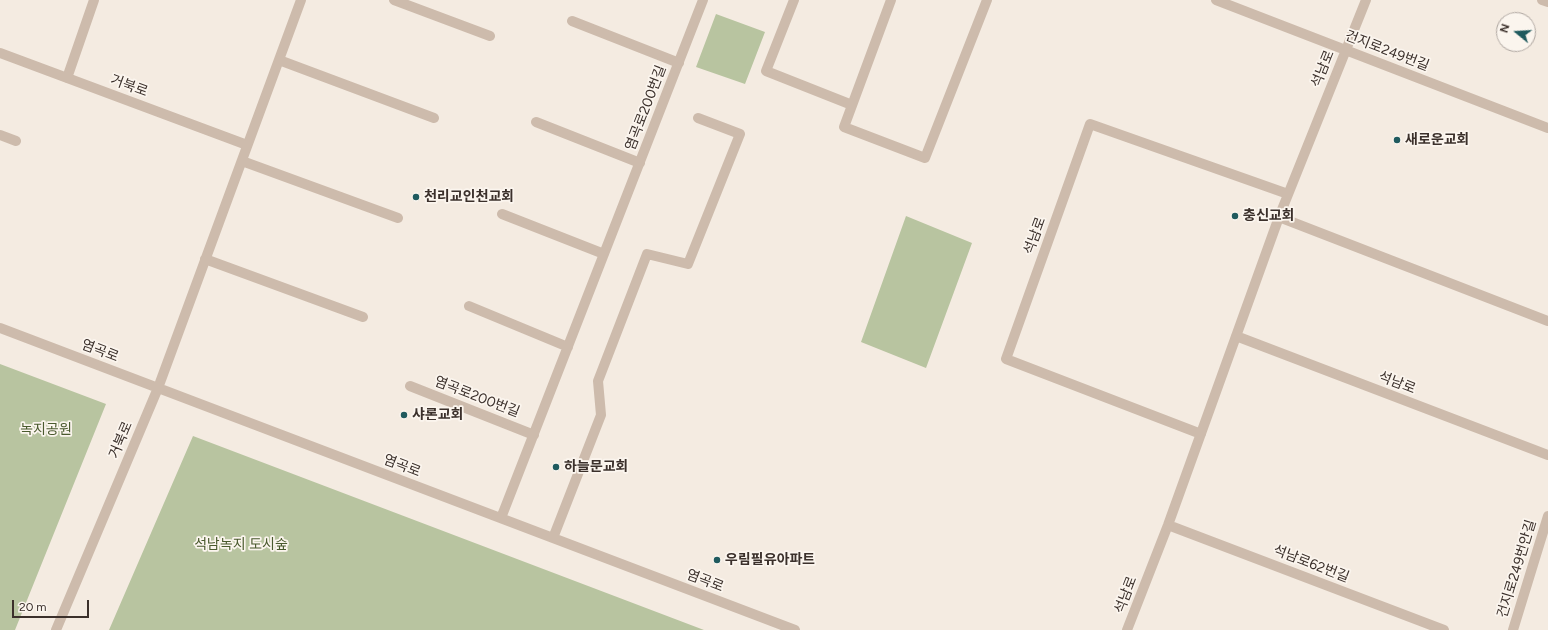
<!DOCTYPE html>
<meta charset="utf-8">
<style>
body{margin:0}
#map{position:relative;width:1548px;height:630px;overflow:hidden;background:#f4ebe1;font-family:Figtree,sans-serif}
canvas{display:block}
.north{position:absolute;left:1496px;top:12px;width:40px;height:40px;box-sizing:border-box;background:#fbf5ee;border:1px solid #aea6a0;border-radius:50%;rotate:288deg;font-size:11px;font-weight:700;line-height:16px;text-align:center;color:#3b302b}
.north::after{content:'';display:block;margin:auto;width:14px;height:18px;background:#1f5a5e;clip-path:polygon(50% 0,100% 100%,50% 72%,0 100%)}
.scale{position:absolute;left:12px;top:600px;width:77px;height:18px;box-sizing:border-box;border:2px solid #3b302b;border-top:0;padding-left:5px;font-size:12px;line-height:14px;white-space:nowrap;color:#3b302b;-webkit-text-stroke:3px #fbf5ee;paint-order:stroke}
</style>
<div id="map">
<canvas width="1548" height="630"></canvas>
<div class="north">N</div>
<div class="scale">20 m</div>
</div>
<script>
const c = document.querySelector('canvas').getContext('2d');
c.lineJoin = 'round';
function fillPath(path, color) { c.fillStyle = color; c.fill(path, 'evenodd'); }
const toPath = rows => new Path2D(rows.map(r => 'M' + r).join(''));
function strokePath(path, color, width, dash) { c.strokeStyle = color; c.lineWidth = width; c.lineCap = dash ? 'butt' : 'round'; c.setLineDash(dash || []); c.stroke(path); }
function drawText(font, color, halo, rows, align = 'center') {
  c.font = font + ' Figtree,"Noto Sans KR",sans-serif'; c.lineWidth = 3.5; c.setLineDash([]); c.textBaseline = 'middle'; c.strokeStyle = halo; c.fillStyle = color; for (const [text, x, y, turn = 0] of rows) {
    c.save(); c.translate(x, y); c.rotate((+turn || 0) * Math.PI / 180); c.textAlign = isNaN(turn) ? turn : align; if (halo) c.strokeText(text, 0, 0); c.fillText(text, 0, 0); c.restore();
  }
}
const green = toPath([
 [716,14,765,32,745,84,696,67],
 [906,216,972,243,926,368,861,342],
 [0,364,106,404,15,630,0,630],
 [193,436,704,630,109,630]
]);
const minor = toPath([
 [394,0,490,36],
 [794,0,766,71,852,105],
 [891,0,844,127,925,158,987,0],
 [1216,0,1548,128],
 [1542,0,1548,2],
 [572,21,679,63],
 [0,53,247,145],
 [279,60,434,118],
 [67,78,94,0],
 [536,122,640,163],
 [0,135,16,141],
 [242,161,398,218],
 [502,214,604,254],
 [1279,217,1548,321],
 [205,259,363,317],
 [469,306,568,347],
 [0,328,795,630],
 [1236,336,1548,455],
 [410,386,534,435],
 [1201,434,1006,359,1090,124,1288,194],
 [501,518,703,0],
 [1168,525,1444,630],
 [553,538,601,415,598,381,647,254,688,264,740,134,698,118],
 [56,630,158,388,301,0],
 [1127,630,1168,525,1279,217,1366,0],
 [1513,630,1548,516]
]);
const markers = [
 [1397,140,4,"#1f5a5e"],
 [416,197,4,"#1f5a5e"],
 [1235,216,4,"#1f5a5e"],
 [404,415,4,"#1f5a5e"],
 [556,467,4,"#1f5a5e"],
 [717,560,4,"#1f5a5e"]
];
const streetNames = [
 ["건지로249번길",1387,51,21],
 ["석남로",1323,69,-68],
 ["거북로",129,86,20],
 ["염곡로200번길",646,108,-69],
 ["석남로",1035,236,-70],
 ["염곡로",100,351,21],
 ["석남로",1397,383,21],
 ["염곡로200번길",477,397,21],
 ["거북로",121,440,-67],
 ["염곡로",402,466,21],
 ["석남로62번길",1311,564,21],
 ["건지로249번안길",1517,569,-73],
 ["염곡로",705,581,21],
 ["석남로",1126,595,-69]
];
const poiNames = [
 ["새로운교회",1405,140],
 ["천리교인천교회",424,197],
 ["충신교회",1243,216],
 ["샤론교회",412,415],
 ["하늘문교회",564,467],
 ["우림필유아파트",725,560]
];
const parkNames = [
 ["녹지공원",46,430],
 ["석남녹지 도시숲",241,545]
];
fillPath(green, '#b8c4a0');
strokePath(minor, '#cdbbac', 10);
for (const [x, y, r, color] of markers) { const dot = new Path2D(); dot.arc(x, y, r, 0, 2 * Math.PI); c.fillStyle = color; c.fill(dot); strokePath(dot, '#fbf5ee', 1.5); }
drawText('14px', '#3b302b', '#fbf5ee', streetNames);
drawText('bold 14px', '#3b302b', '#fbf5ee', poiNames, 'left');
drawText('14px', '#4a5a2e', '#fbf5ee', parkNames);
</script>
